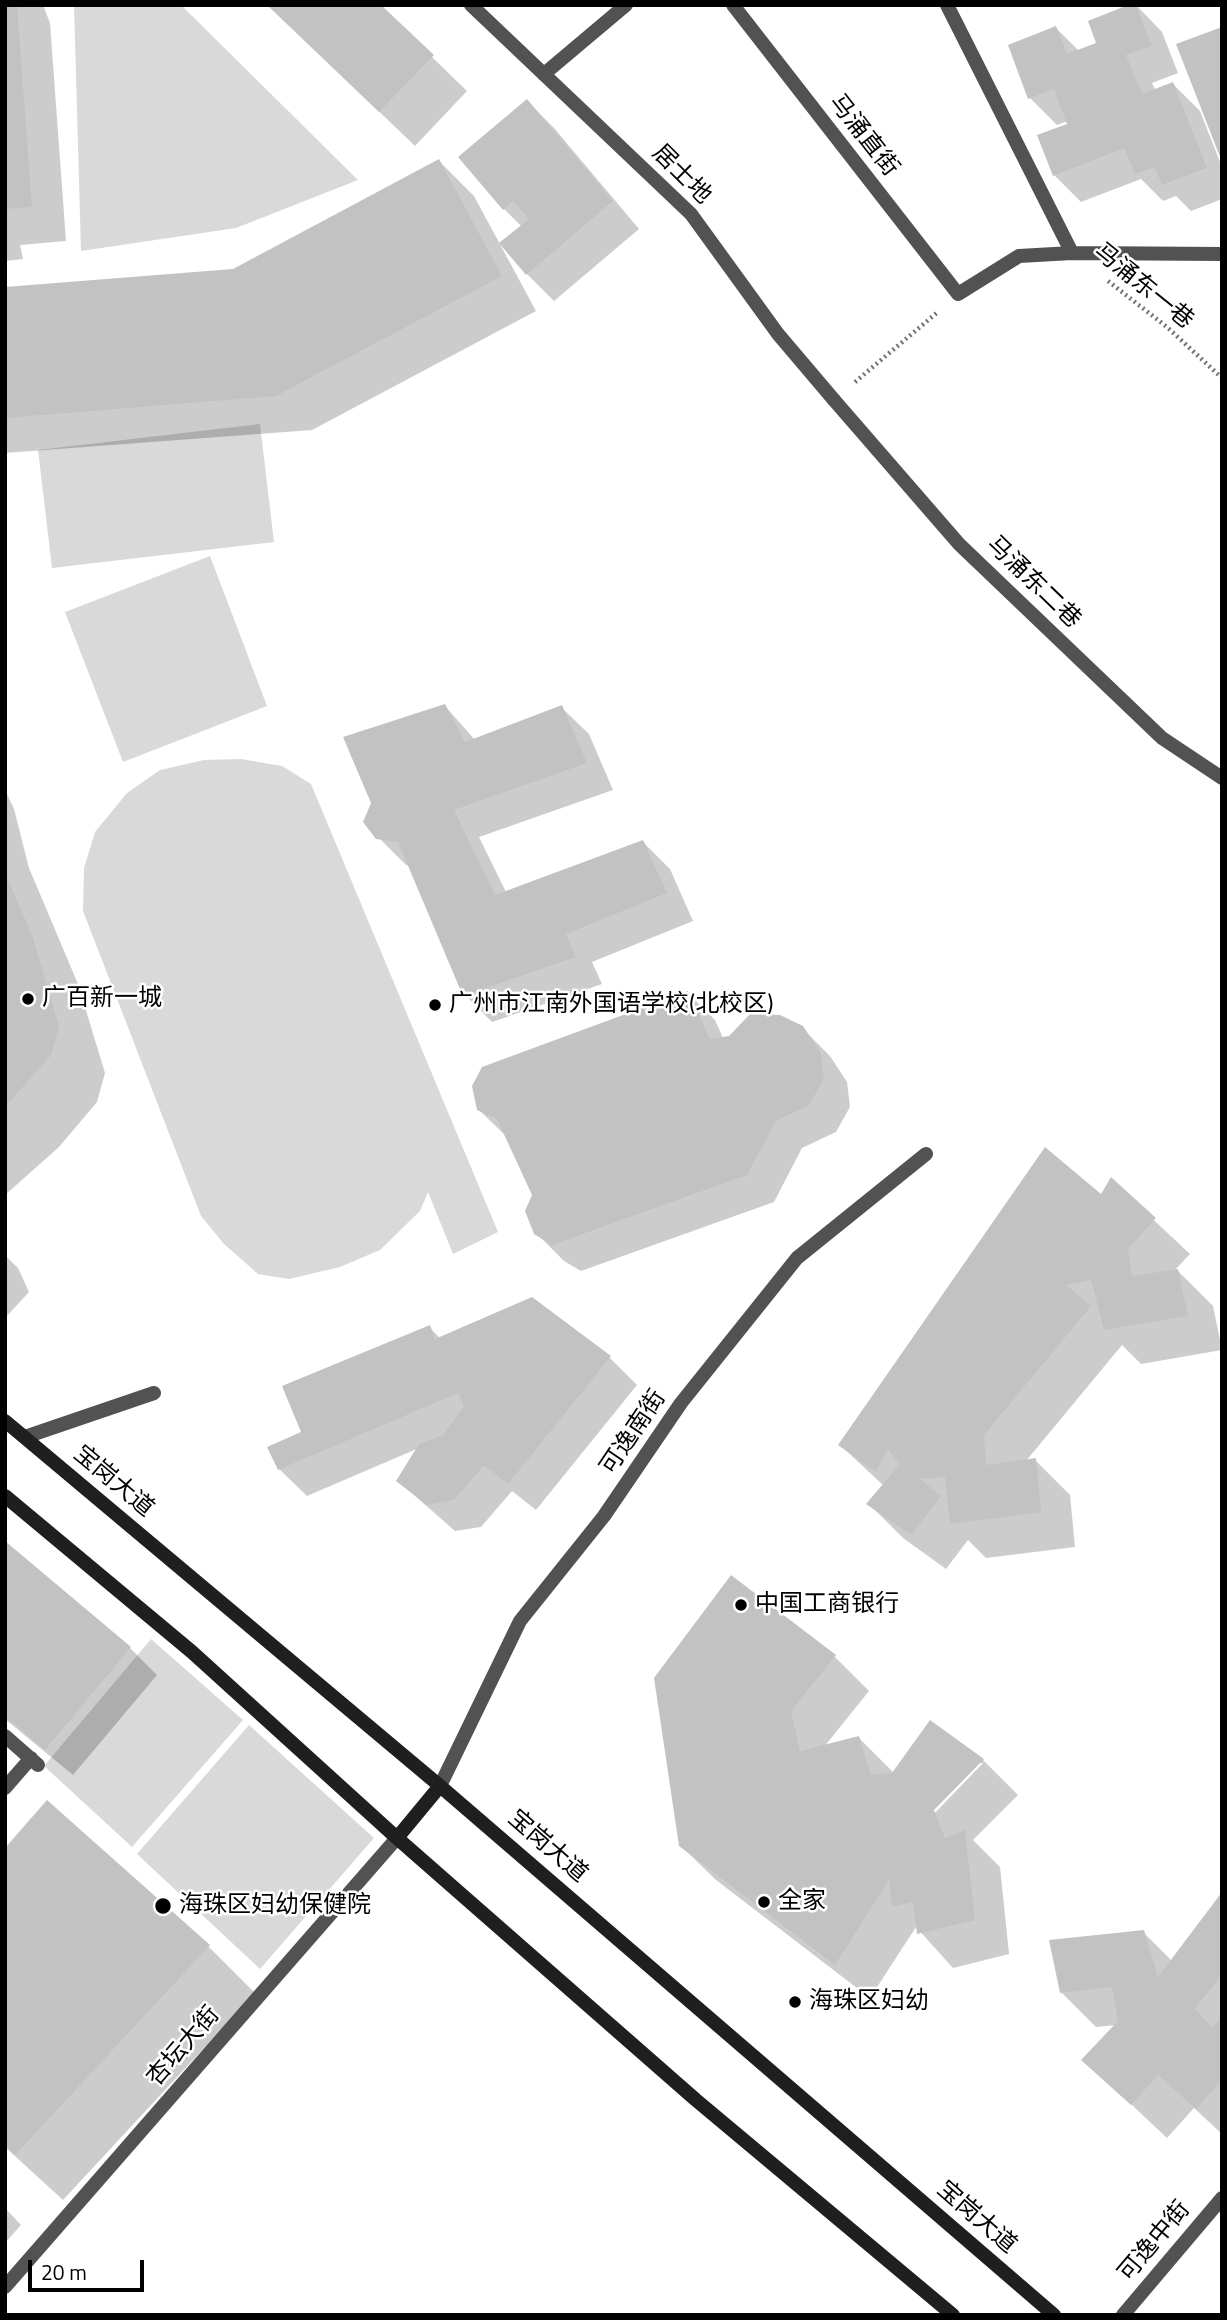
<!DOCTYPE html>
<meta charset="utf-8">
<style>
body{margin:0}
#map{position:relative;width:1227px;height:2320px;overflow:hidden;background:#fff;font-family:"Titillium Web",sans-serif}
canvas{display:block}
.frame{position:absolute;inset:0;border:7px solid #000;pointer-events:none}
.scale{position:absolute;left:28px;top:2260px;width:116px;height:32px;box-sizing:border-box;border:4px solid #000;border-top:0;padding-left:9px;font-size:21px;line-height:24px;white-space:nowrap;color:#000;-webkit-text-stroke:5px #fff;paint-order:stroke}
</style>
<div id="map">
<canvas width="1227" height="2320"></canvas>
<div class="frame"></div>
<div class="scale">20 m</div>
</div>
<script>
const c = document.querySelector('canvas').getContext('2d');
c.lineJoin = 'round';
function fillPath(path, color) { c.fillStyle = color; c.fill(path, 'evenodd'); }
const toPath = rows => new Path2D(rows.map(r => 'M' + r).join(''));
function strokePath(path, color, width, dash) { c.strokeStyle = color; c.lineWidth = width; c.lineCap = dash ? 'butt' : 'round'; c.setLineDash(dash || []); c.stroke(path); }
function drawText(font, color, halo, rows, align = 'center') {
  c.font = font + ' "Titillium Web","Noto Sans SC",sans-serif'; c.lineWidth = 5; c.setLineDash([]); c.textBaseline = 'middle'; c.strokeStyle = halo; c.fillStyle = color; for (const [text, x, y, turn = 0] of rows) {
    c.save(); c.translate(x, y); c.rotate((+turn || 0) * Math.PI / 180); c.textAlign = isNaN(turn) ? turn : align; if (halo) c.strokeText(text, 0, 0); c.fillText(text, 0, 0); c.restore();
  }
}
const green = toPath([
 [74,5,181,5,358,180,236,228,81,251],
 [260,424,274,542,52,568,38,450],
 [210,556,267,706,123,762,65,612],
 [241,759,282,766,311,784,498,1232,453,1254,428,1192,420,1211,380,1250,340,1267,289,1279,258,1274,224,1244,201,1216,83,911,84,868,95,832,127,793,160,770,204,760],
 [151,1639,243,1720,132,1847,44,1766],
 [249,1725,374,1838,260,1969,137,1854]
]);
const shadow = toPath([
 [5,5,43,5,50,23,66,241,20,245,23,259,5,261],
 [268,5,432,57,467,91,415,146],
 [1136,5,1162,32,1178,73,1152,83,1156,91,1173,84,1200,111,1222,167,1222,199,1191,211,1176,196,1163,201,1141,179,1081,202,1054,175,1068,121,1057,125,1030,98,1056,28,1079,51,1098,44],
 [527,101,554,128,639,229,554,301,527,274,522,227,504,209],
 [439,161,474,196,536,311,312,430,5,453,5,288,234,271],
 [445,706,475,740,561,707,589,734,613,790,479,837,506,892,643,842,670,869,693,921,592,962,602,984,492,1022,465,995,410,866,406,865,378,837],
 [5,790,14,809,29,868,78,984,105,1073,97,1102,59,1147,5,1195],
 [688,993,715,1020,723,1038,802,1028,830,1056,847,1082,850,1107,836,1132,802,1148,774,1202,581,1271,564,1261,536,1233,534,1195,507,1137,479,1110],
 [1111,1180,1190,1254,1173,1272,1178,1271,1213,1306,1222,1350,1141,1364,1122,1345,1026,1461,1035,1460,1070,1495,1075,1547,986,1558,968,1540,946,1569,903,1538,869,1504,884,1486,840,1445,1102,1197],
 [5,1255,18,1268,29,1292,5,1318],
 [532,1299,610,1358,637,1385,536,1510,512,1491,481,1527,455,1531,398,1481,419,1448,307,1496,279,1469,303,1433,429,1327,441,1339],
 [5,1543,130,1648,157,1675,73,1775,5,1719],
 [834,1656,869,1691,824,1747,859,1738,894,1773,930,1722,983,1760,1018,1795,973,1840,1000,1867,1009,1954,953,1968,916,1927,870,1998,716,1880,680,1845],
 [978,1763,983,1763,930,1818,927,1815],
 [47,1802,209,1947,255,1993,63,2200,5,2147,5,1850],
 [1222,1895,1222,2134,1194,2108,1167,2138,1084,2060,1117,2025,1096,2027,1061,1992,1143,1932,1172,1961],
 [5,2208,21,2225,5,2243]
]);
const building = toPath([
 [5,5,17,5,32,207,5,209],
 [267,5,381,5,434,55,379,112],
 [1128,5,1136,5,1152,46,1126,55,1142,94,1173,82,1207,168,1162,185,1155,167,1135,174,1124,148,1053,176,1037,135,1067,124,1054,89,1028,99,1008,45,1056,26,1067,54,1096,43,1088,21],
 [1222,27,1222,162,1176,44],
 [527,99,613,201,526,275,499,243,529,219,513,201,503,210,458,157],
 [439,159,502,276,276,396,5,418,5,287,233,269],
 [445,704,465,742,562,705,587,763,454,810,495,895,643,840,667,893,566,934,576,957,463,996,398,842,376,839,363,822,371,803,343,737],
 [5,872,32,935,59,1026,51,1055,5,1107],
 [688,991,710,1039,729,1036,750,1014,780,1015,803,1026,821,1053,824,1079,809,1105,776,1121,747,1175,552,1245,534,1234,525,1211,532,1195,497,1119,477,1110,472,1086,482,1067],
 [1045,1147,1101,1194,1111,1177,1156,1218,1128,1249,1132,1276,1178,1269,1188,1316,1104,1330,1091,1280,1066,1285,1091,1306,984,1435,986,1465,1036,1458,1041,1512,950,1524,945,1477,920,1479,941,1496,911,1535,866,1504,900,1464,888,1449,876,1472,838,1445],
 [532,1297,611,1356,508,1484,484,1465,454,1500,427,1505,396,1481,419,1444,443,1435,464,1406,458,1393,278,1470,267,1447,301,1432,282,1386,430,1325,435,1339],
 [5,1541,131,1647,45,1750,5,1716],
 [731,1575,836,1655,791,1711,800,1751,859,1736,871,1775,892,1773,930,1720,984,1759,934,1810,945,1838,965,1830,975,1920,917,1934,913,1902,892,1907,889,1880,835,1965,679,1846,654,1678],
 [47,1800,210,1945,15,2155,5,2145,5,1848],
 [1222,1892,1222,1974,1195,2009,1212,2027,1222,2018,1222,2080,1196,2109,1158,2075,1131,2105,1081,2060,1118,2021,1112,1987,1060,1993,1049,1940,1144,1930,1158,1977]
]);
const path = toPath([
 [1108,281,1167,327,1222,378],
 [855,382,939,311]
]);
const service = toPath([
 [733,5,958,294,1019,256,1072,253,1222,254],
 [947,5,1072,253],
 [544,74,626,5],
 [834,400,959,544,1162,738,1222,778],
 [25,1437,154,1393]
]);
const minor = toPath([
 [471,5,691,214,778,334,834,400],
 [5,1736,38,1765],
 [440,1786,520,1621,604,1516,681,1403,797,1258,926,1154],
 [5,1788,31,1758],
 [5,2287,397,1838],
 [1123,2315,1222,2198]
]);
const secondary = toPath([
 [5,1421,440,1786,1054,2315],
 [5,1496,192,1652,397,1838,696,2100,953,2315],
 [397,1838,440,1786]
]);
const markers = [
 [28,999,7,"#000"],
 [435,1005,7,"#000"],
 [741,1605,7,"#000"],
 [764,1902,7,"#000"],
 [163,1906,9,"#000"],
 [795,2002,7,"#000"]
];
const streetNames = [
 ["马涌直街",863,136,52],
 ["居士地",681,175,45],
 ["马涌东一巷",1143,287,39],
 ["马涌东二巷",1033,583,44],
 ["可逸南街",634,1433,-56],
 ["宝岗大道",113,1482,40],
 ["宝岗大道",547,1847,41],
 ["杏坛大街",184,2047,-49],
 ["宝岗大道",976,2218,41],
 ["可逸中街",1155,2242,-50]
];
const poiNames = [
 ["广百新一城",42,999],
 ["广州市江南外国语学校(北校区)",449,1005],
 ["中国工商银行",755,1605],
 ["全家",778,1902],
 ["海珠区妇幼保健院",179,1906],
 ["海珠区妇幼",809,2002]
];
fillPath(green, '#d9d9d9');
fillPath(shadow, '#0003');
fillPath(building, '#c2c2c2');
strokePath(path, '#747474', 4.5, [2, 3.5]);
strokePath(service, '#525252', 14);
strokePath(minor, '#525252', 14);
strokePath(secondary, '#1f1f1f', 14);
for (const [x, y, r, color] of markers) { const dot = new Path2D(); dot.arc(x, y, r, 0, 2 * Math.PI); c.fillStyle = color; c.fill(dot); strokePath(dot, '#fff', 2.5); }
drawText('24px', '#000', '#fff', streetNames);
drawText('24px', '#000', '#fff', poiNames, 'left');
</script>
